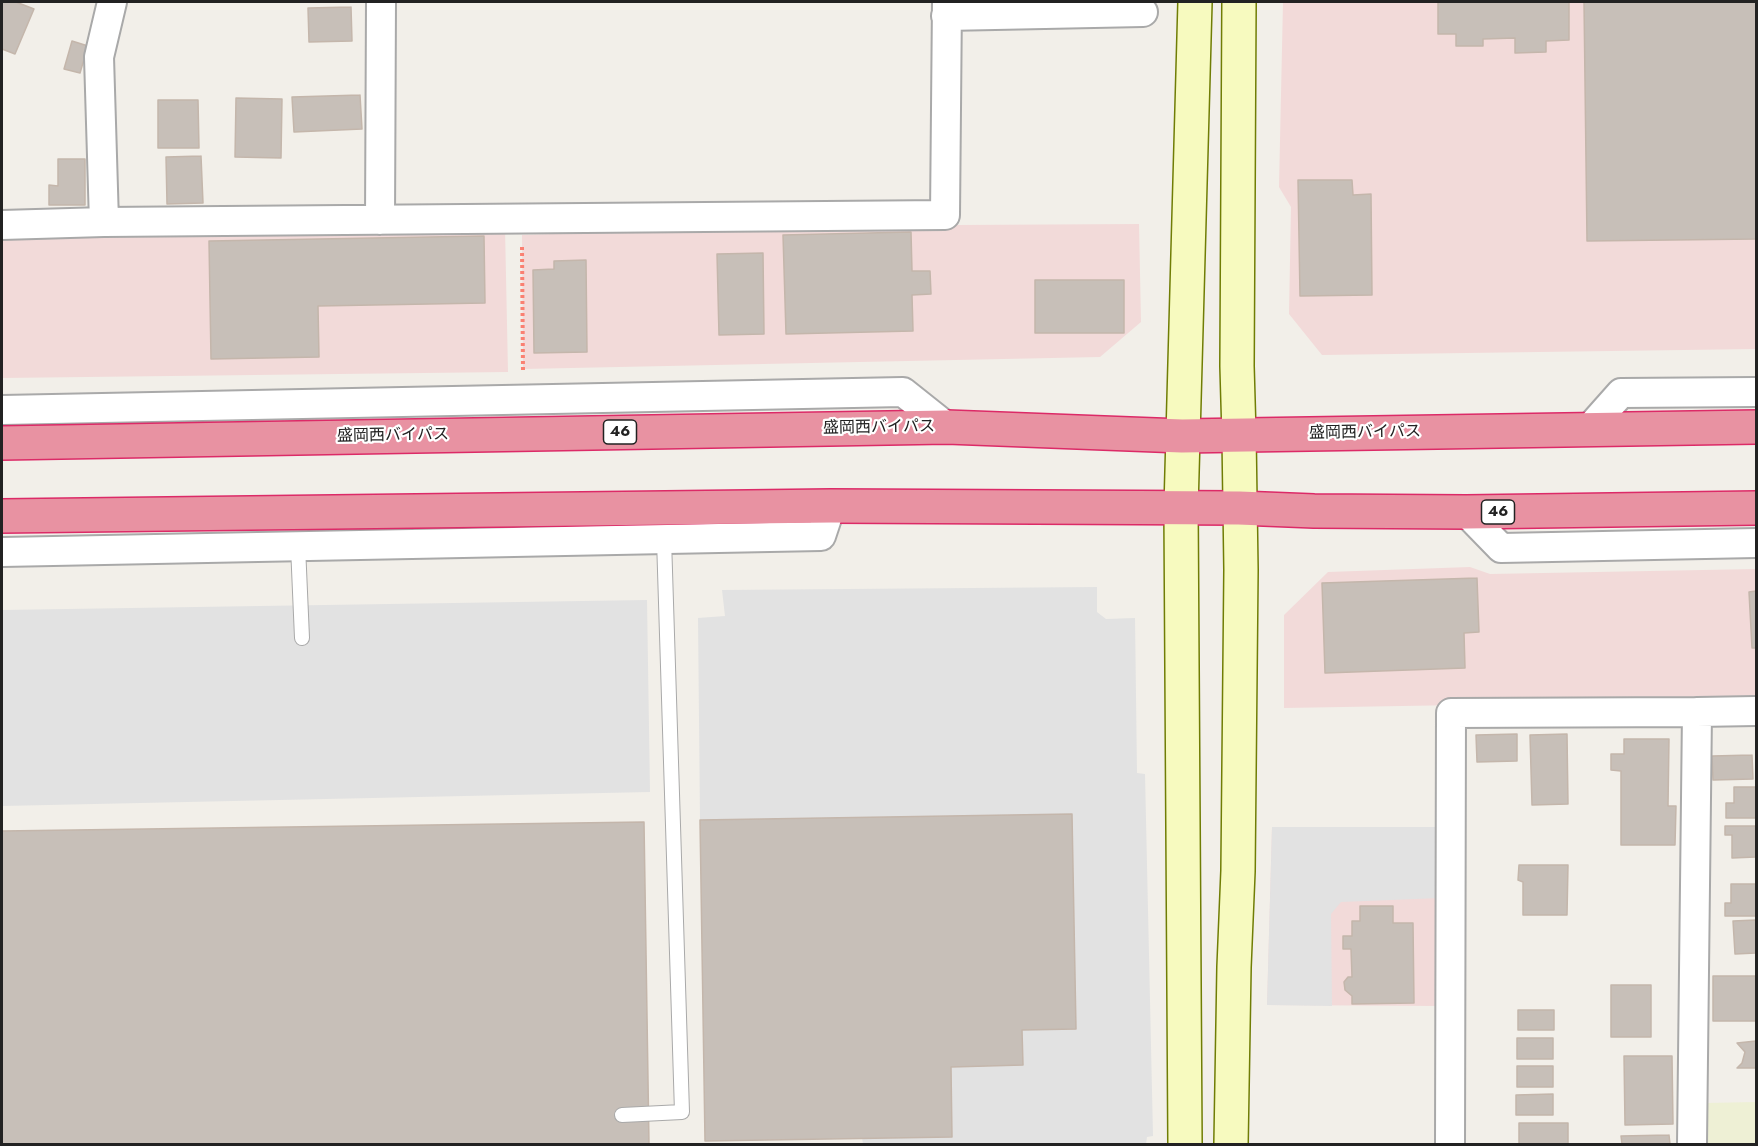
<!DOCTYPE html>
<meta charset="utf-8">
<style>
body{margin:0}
#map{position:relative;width:1758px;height:1146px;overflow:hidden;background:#f2efe9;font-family:Jost,sans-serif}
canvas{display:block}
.frame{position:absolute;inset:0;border:3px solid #222;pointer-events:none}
</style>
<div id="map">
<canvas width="1758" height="1146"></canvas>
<div class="frame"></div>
</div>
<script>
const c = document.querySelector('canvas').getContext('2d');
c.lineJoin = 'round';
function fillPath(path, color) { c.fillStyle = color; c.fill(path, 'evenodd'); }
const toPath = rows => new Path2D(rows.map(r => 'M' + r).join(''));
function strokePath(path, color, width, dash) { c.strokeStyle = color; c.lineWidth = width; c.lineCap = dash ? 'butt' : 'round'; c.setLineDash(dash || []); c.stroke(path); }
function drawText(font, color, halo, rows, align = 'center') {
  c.font = font + ' Jost,"Noto Sans JP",sans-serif'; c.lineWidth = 4.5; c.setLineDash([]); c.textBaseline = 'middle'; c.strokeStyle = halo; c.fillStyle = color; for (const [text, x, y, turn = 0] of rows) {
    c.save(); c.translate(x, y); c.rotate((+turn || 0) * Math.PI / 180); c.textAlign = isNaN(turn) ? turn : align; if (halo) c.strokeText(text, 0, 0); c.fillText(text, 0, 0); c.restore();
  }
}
const commercial = toPath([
 [1283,2,1756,2,1756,349,1322,355,1289,314,1291,207,1279,187],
 [1139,224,1141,322,1100,357,523,369,522,235,776,226],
 [505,228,508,372,2,378,2,237],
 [1470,567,1490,574,1756,569,1756,700,1284,708,1284,615,1328,572],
 [1272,827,1441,827,1439,1006,1267,1005]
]);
const farmland = toPath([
 [1756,1102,1756,1144,1703,1144,1705,1103]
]);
const parking = toPath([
 [1097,587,1097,612,1106,619,1135,618,1137,773,1145,774,1153,1136,1147,1137,1146,1144,863,1144,862,1138,951,1067,1022,1065,1022,1030,1076,1029,1072,814,700,820,698,618,725,616,722,590],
 [647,600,650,792,2,806,2,610],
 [1272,827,1441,827,1440,898,1341,902,1331,914,1332,1006,1267,1005]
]);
const building = toPath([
 [2,2,16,2,34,9,15,54,2,49,2,2],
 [1438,2,1569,2,1569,40,1546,41,1546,52,1515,53,1515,38,1483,39,1483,46,1456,46,1456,34,1438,34,1438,2],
 [1584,2,1756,2,1756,239,1587,241,1584,2],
 [351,7,352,41,309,42,308,8,351,7],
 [72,41,88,46,80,73,64,69,72,41],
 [360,95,362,129,294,132,292,97,360,95],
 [236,98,282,99,281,158,235,157,236,98],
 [158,100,198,100,199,148,158,148,158,100],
 [201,156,203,203,167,204,166,157,201,156],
 [58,159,85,159,85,205,49,205,49,185,58,186,58,159],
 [1298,180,1352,180,1353,195,1371,194,1372,295,1300,296,1298,180],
 [911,232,912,271,930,271,931,294,912,295,913,331,786,334,783,235,911,232],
 [484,236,485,303,318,306,319,357,211,359,209,241,484,236],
 [763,253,764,334,719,335,717,254,763,253],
 [586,260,587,352,534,353,533,270,554,269,554,261,586,260],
 [1035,280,1124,280,1124,333,1035,333,1035,280],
 [1477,578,1479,632,1464,633,1465,668,1325,673,1322,583,1477,578],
 [1756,591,1756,648,1752,648,1749,592,1756,591],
 [1517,734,1517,761,1477,762,1476,735,1517,734],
 [1567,734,1568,804,1532,805,1530,735,1567,734],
 [1624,739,1669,739,1668,806,1676,806,1675,845,1621,845,1621,771,1611,770,1611,754,1624,754,1624,739],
 [1752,755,1753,779,1713,780,1712,756,1752,755],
 [1734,787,1756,787,1756,818,1726,818,1726,803,1734,803,1734,787],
 [1072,814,1076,1029,1022,1030,1023,1065,951,1067,952,1137,705,1141,700,820,1072,814],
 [644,822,649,1144,2,1144,2,831,644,822],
 [1725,826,1756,826,1756,857,1732,858,1732,835,1725,835,1725,826],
 [1519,865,1568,865,1567,915,1523,915,1523,882,1518,880,1519,865],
 [1731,884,1756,884,1756,916,1725,916,1725,903,1731,903,1731,884],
 [1360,906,1393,906,1393,923,1413,923,1414,1003,1352,1004,1352,996,1345,990,1344,982,1348,977,1352,977,1351,949,1343,949,1343,936,1352,936,1352,921,1360,921,1360,906],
 [1756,920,1756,953,1735,954,1733,921,1756,920],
 [1713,976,1756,976,1756,1021,1713,1021,1713,976],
 [1611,985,1651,985,1651,1037,1611,1037,1611,985],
 [1518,1010,1554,1010,1554,1030,1518,1030,1518,1010],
 [1517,1038,1553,1038,1553,1059,1517,1059,1517,1038],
 [1756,1041,1756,1068,1737,1068,1742,1063,1745,1052,1737,1043,1756,1041],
 [1624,1056,1672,1056,1673,1124,1625,1125,1624,1056],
 [1517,1066,1553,1066,1553,1087,1517,1087,1517,1066],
 [1553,1094,1553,1115,1516,1115,1516,1095,1553,1094],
 [1519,1123,1568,1123,1568,1144,1519,1144,1519,1123],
 [1669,1135,1670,1144,1622,1144,1621,1136,1669,1135]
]);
const path = toPath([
 [522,247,523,371]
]);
const lane = toPath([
 [298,546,302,638],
 [622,1115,682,1112,664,539]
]);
const street = toPath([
 [946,16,1143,12],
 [380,220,381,2],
 [104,222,99,57,112,2],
 [2,225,104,222,945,215,947,2],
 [2,410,903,392,947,427],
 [1589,429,1621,393,1756,392],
 [1466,512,1501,548,1756,543],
 [2,552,821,536,831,506],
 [1697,712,1756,711],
 [1450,1144,1451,713,1697,712,1692,1144]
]);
const secondary = toPath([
 [1185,1144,1181,508,1195,2],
 [1231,1144,1234,967,1238,871,1241,570,1239,435,1237,366,1239,2]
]);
const highway = toPath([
 [2,443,947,427,1182,436,1756,427],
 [2,516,831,506,1239,508,1314,511,1466,512,1756,508]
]);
const shields = [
 [620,432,33],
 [1498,512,33]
];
const shieldNames = [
 ["46",620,432],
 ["46",1498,512]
];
const streetNames = [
 ["盛岡西バイパス",879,428,-1],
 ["盛岡西バイパス",1365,433,-1],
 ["盛岡西バイパス",393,436,-1]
];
fillPath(commercial, '#f2dad9');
fillPath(farmland, '#eef0d5');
fillPath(parking, '#e2e2e2');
fillPath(building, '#c7bfb8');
strokePath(building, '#c4b6ab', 1.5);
strokePath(lane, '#a9a9a9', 16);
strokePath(street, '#a9a9a9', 32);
strokePath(secondary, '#707d05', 36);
strokePath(highway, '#dc2a67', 36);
strokePath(path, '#fa8072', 4, [3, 3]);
strokePath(lane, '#fff', 14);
strokePath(street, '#fff', 28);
strokePath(secondary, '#f7fabf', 33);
strokePath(highway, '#e892a2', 33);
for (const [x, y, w] of shields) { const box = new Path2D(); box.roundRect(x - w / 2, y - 12, w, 24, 4.5); c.fillStyle = '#fff'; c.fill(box); strokePath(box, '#222', 1.5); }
drawText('bold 15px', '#222', null, shieldNames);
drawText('16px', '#222', '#fff', streetNames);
</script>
